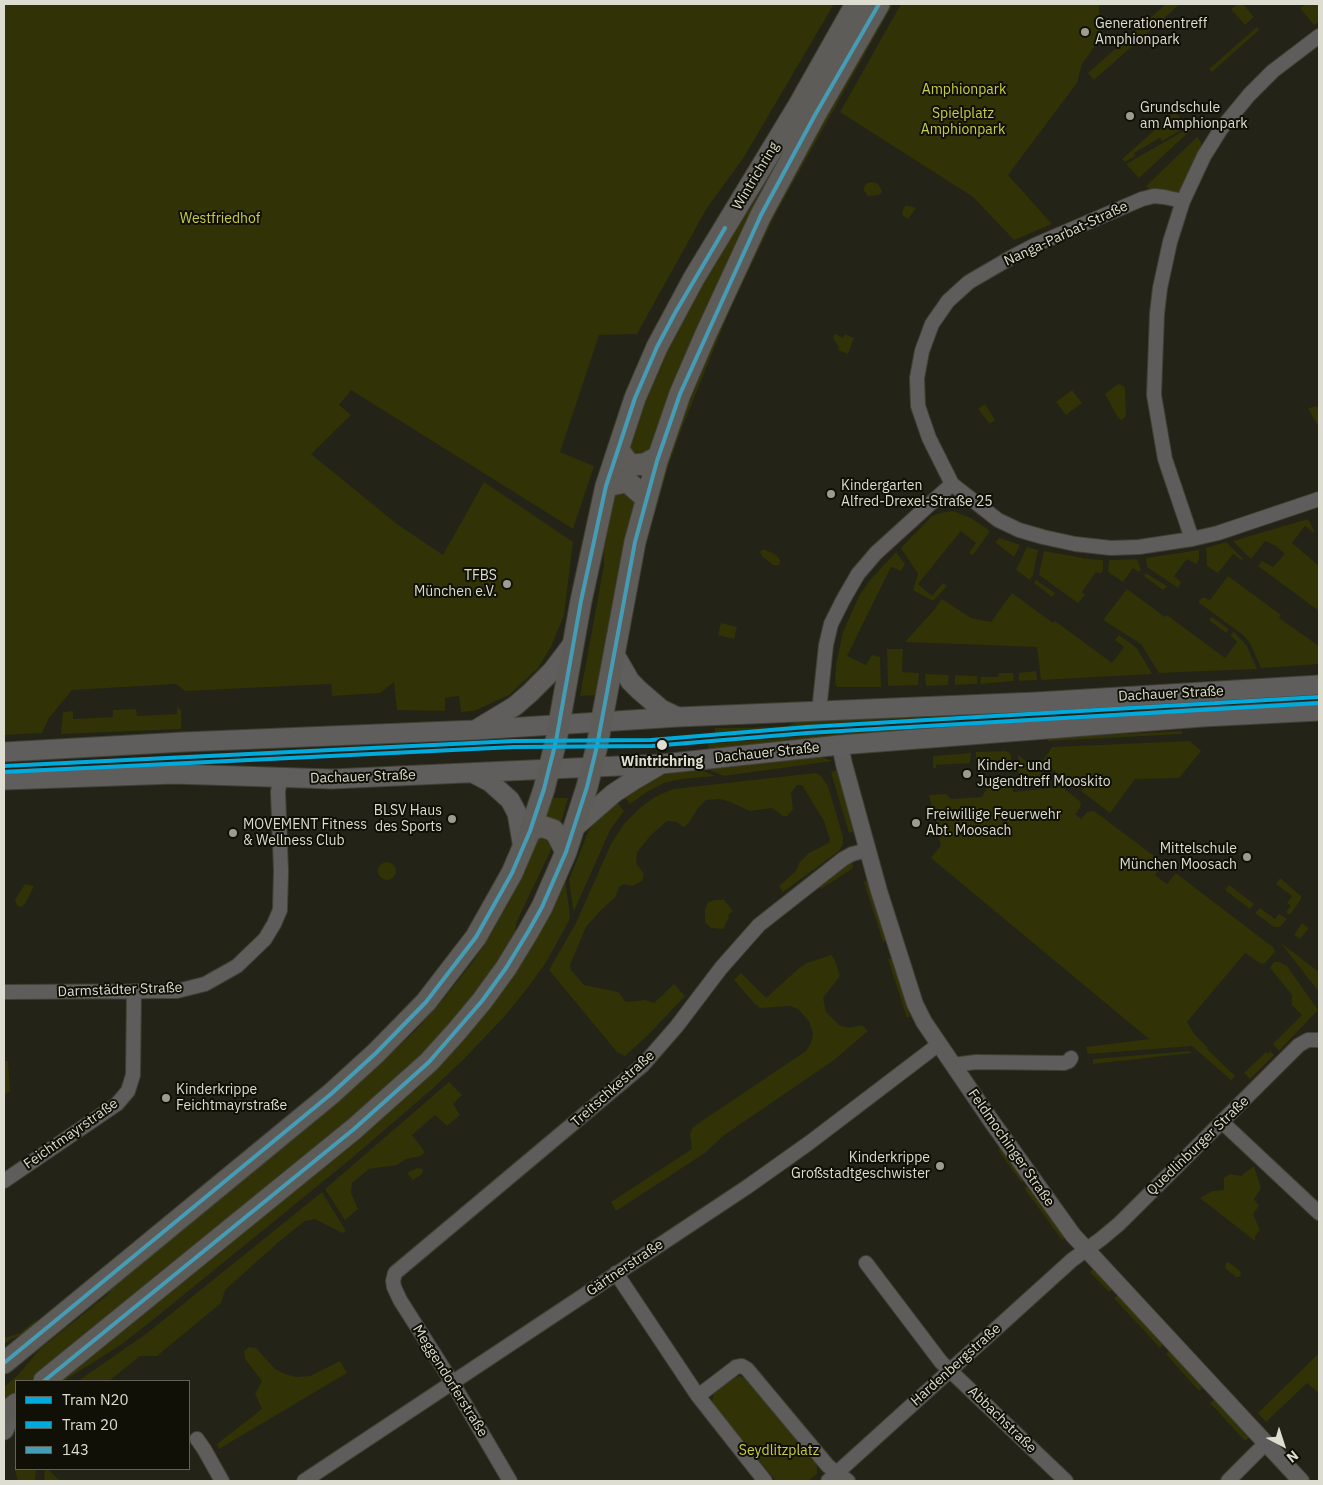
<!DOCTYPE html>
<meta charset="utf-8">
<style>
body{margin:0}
#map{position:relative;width:1323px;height:1485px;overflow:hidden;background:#232318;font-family:"IBM Plex Sans",sans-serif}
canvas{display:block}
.frame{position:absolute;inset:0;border:5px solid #ddded1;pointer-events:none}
.legend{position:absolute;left:15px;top:1380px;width:175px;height:90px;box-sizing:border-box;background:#101007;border:1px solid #626258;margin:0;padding:6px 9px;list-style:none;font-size:15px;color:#ddded1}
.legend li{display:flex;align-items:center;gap:10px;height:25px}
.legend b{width:25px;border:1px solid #626258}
.north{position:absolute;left:1258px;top:1420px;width:50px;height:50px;-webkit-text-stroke:4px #101007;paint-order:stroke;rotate:140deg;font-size:14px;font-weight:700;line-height:20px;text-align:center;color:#ddded1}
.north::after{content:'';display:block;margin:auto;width:18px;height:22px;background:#ddded1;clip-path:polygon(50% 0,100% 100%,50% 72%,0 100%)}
</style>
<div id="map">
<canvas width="1323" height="1485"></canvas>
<div class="frame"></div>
<ul class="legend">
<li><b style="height:6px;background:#00aadc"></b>Tram N20</li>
<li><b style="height:6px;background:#00aadc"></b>Tram 20</li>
<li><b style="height:6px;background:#469cb5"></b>143</li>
</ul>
<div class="north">N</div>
</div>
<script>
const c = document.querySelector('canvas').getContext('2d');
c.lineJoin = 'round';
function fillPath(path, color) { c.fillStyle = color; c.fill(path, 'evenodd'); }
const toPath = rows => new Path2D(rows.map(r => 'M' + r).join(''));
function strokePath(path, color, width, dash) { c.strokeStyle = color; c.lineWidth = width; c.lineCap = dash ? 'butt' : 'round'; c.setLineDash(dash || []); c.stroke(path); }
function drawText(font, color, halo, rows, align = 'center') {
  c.font = font + ' "IBM Plex Sans",sans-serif'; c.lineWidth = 4; c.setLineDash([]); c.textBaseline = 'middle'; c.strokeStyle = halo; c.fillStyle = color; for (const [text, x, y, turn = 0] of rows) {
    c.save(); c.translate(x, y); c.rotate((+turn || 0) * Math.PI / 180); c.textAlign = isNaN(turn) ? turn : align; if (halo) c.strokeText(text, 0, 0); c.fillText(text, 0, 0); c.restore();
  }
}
const green = toPath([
 [4,4,834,4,744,157,707,208,637,334,599,335,560,452,594,466,573,529,351,390,339,405,351,415,311,454,397,524,443,555,484,482,573,542,564,615,551,647,538,668,509,695,474,711,461,712,459,696,445,698,445,711,397,710,394,682,380,693,332,696,331,684,185,691,176,684,72,690,49,718,42,733,4,735],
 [866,4,871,4,650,455,636,461,628,445,642,404,680,320],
 [888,4,893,4,777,211,729,312,683,425,668,467,647,541,644,540,665,466,698,374,773,209],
 [901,4,1099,4,1100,39,1082,64,1077,83,1008,175,1052,224,1014,240,973,197,840,112],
 [1166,4,1180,4,1094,80,1088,73],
 [1238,4,1243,4,1254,17,1245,25,1231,9],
 [1306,4,1319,4,1319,22,1314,25,1300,8],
 [1257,27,1259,30,1212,72,1209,69],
 [1175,112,1188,126,1162,141,1160,138,1134,153,1135,156,1125,162,1122,159],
 [1189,128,1191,130,1139,178,1126,164],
 [1197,137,1201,142,1201,154,1180,193,1173,194,1151,191,1146,186],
 [872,182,878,184,881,189,882,192,879,195,868,196,864,191,864,187,867,183],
 [906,205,916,208,908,219,903,216,902,211],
 [836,334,843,338,845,334,854,338,848,354,838,350,839,347,833,338,834,335],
 [1118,384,1124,386,1125,390,1126,416,1122,420,1118,418,1105,394],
 [1072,390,1082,403,1066,415,1056,402],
 [985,404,995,420,990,424,978,409],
 [1319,406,1319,428,1308,408],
 [623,488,635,500,624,544,598,695,580,696,604,565,603,547,614,494],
 [953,511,971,518,990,531,973,555,969,553,976,543,961,531,918,584,932,596,943,583,947,586,933,601,913,590,918,574,901,548,932,516,940,513],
 [1308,519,1315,532,1314,533,1305,526,1292,543,1319,566,1319,611,1258,566,1262,561,1273,567,1284,555,1285,554,1276,546,1265,541,1251,559,1233,541],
 [1000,538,1020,545,1014,557,995,542],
 [1226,542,1243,559,1242,560,1233,554,1218,573,1207,566,1206,548],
 [1027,547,1038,550,1033,575,1030,580,1016,570],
 [763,549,775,554,780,560,779,565,773,565,763,557,760,552],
 [1199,550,1199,559,1196,564,1187,559,1174,576,1181,582,1178,588,1147,567,1146,558],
 [1044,551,1089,559,1103,560,1103,571,1100,574,1096,572,1082,592,1085,595,1078,603,1039,575],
 [896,552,905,564,901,571,891,567,847,656,866,665,872,655,880,657,881,687,837,687,835,683,836,664,843,632,859,596,870,580],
 [1137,559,1141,570,1139,572,1133,568,1123,582,1108,572,1109,560],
 [1146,573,1167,586,1163,590,1144,576],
 [1228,576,1281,615,1279,618,1319,646,1319,664,1261,668,1250,643,1243,635,1198,602,1203,597,1210,600],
 [1036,580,1055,593,1052,597,1034,583],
 [1127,589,1165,617,1167,615,1225,658,1237,642,1230,635,1234,632,1247,646,1257,669,1159,673,1141,644,1103,620],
 [1012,593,1053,623,1055,621,1112,663,1124,647,1115,640,1119,635,1137,648,1152,674,1041,680,1037,647,905,642,934,610,942,599,971,618,991,622],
 [1212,617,1229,629,1226,633,1209,620],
 [721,623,737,627,734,639,718,635],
 [887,649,903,649,902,672,919,673,918,685,888,686],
 [1036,671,1037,680,1019,681,1019,673],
 [999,673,1013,673,1014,681,980,684,981,677,998,677],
 [925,674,949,675,948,685,926,686],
 [955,675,977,676,977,684,955,685],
 [177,706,181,711,181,729,61,734,63,712,73,711,73,719,113,717,113,710,136,709,137,716,177,714],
 [1026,707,1026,712,849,722,715,734,715,728,750,728,787,726,797,722,962,713],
 [1026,721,862,734,709,749,708,744,903,728],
 [1182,731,1182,734,1048,741,1048,738],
 [1190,741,1201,751,1179,778,1135,779,1110,813,1081,791,1086,786,1079,781,1075,786,1042,762,1052,747],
 [1005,751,1008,752,1011,755,1011,766,1003,767,1003,760,977,762,976,759,976,752],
 [971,753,970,763,936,765,936,768,933,768,933,756],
 [1018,755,1045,775,1040,781,1019,783],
 [818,756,832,761,724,776,704,768],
 [838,769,855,831,849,833,831,772],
 [694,770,706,772,715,776,682,779,664,783,647,792,630,804,622,794,661,775],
 [816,773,821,776,828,786,843,837,843,844,839,851,783,892,779,886,796,871,799,863,809,853,829,843,830,840,824,821,802,785,797,785,791,793,793,809,787,816,783,816,772,808,750,811,730,802,720,799,706,800,698,808,689,823,683,827,677,822,667,821,651,835,637,852,636,863,644,874,642,881,633,886,624,884,619,887,615,898,602,909,586,927,570,965,571,970,584,985,618,992,626,1002,645,1000,654,1003,674,984,685,996,648,1035,625,1056,617,1052,549,970,576,923,611,844,624,824,641,807,655,797,673,789],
 [1012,785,1013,792,1062,787,1081,802,1080,808,1075,814,1081,819,1087,812,1094,811,1162,862,1162,866,1155,875,1167,884,1175,874,1177,874,1274,948,1275,952,1265,963,1261,964,1245,953,1187,1022,1195,1035,1208,1048,1207,1049,1235,1076,1231,1080,1192,1046,1088,1054,1086,1047,1149,1039,931,858,941,845,929,795,946,794,951,799,982,797,987,788],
 [550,798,568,798,560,826,544,817],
 [615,800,624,811,610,830,575,909,573,909,569,880,588,832,599,816],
 [541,833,552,841,551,850,517,921,513,941,457,1019,386,1090,30,1381,16,1381,16,1392,4,1402,4,1387,18,1375,40,1349,107,1295,115,1283,361,1081,416,1030,445,997,474,960,492,932,510,900],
 [852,862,853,866,852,869,821,889,819,885,848,864],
 '378 871a9 9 0 1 1 18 0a9 9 0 1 1-18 0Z',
 [1280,878,1301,896,1301,899,1290,915,1286,912,1291,906,1287,903,1292,896,1276,884],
 [565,879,570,916,569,921,545,964,529,986,504,1017,463,1060,431,1090,352,1158,154,1319,122,1344,64,1381,62,1379,367,1130],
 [868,880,886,941,883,942,864,882],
 [25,884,34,886,25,904,21,907,17,905,15,900],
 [1229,885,1254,904,1250,909,1225,890],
 [715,900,724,900,733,911,728,915,729,917,723,929,711,928,705,922,705,910,708,902],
 [1260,908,1275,919,1279,914,1287,919,1280,927,1274,927,1255,913],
 [1302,923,1309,928,1300,939,1294,935],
 [1281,943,1319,972,1319,992,1287,951],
 [831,955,835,960,840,976,823,998,826,1012,839,1025,849,1028,862,1025,868,1031,834,1060,723,1136,705,1153,616,1211,611,1202,692,1149,690,1134,693,1127,806,1051,811,1043,813,1034,809,1021,798,1009,790,1006,760,1008,755,1004,734,980,741,973,766,998,798,969,807,963],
 [892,958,910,1017,907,1018,888,959],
 [1274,962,1279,962,1287,966,1318,1010,1279,1051,1273,1044,1302,1015,1292,1005,1292,995,1270,968],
 [1189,1051,1192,1053,1093,1064,1093,1059],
 [1270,1051,1274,1055,1250,1079,1244,1073,1266,1052,1268,1054],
 [4,1061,8,1061,10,1091,4,1095],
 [449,1082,462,1095,453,1104,460,1115,447,1126,435,1115,412,1135,425,1152,421,1156,406,1159,397,1165,369,1169,352,1183,351,1193,358,1209,345,1220,325,1189],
 [1001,1148,1024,1180,1021,1182,998,1150],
 [1254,1166,1261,1188,1254,1199,1259,1206,1253,1214,1260,1230,1255,1236,1255,1241,1200,1198,1212,1191,1224,1190,1224,1178,1229,1174,1241,1176],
 [417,1168,423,1169,422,1174,413,1180,407,1173],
 [1027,1186,1065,1238,1062,1240,1024,1188],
 [322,1192,346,1231,342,1233,315,1219,305,1221,281,1240,225,1290,221,1303,157,1356,140,1356,109,1381,78,1381,146,1334],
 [1229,1262,1240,1271,1241,1275,1239,1277,1236,1277,1226,1269,1225,1266,1226,1263],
 [1094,1268,1113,1289,1109,1292,1090,1272],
 [1118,1295,1163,1345,1160,1348,1114,1298],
 [36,1320,35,1325,25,1334,11,1339,4,1344,4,1338,20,1333],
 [249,1347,256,1348,275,1369,285,1374,296,1377,310,1376,340,1361,347,1373,219,1449,217,1444,262,1409,255,1394,262,1381,245,1359,244,1351],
 [1170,1350,1203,1387,1199,1391,1166,1354],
 [1319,1353,1319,1393,1307,1383,1266,1422,1258,1413],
 [739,1376,744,1378,814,1459,817,1467,817,1474,808,1481,776,1481,712,1402,714,1393,734,1378],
 [1215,1399,1250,1437,1245,1441,1210,1403],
 [16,1462,16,1469,36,1469,35,1481,18,1481,15,1471],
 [45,1469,48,1469,60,1481,44,1481]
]);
const minor = toPath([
 [1183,201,1164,197,1154,196,1142,199,1035,245,1012,257,969,282,948,301,932,324,922,351,917,378,918,406,929,438,952,484,998,520,1019,530,1043,537,1075,544,1111,548,1139,547,1192,539,1218,533,1319,499],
 [1192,539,1165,459,1154,395,1157,314,1160,288,1170,242,1183,201,1204,156,1221,129,1249,95,1273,71,1319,36],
 [819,711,826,645,831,624,843,600,858,574,876,553,952,484],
 [4,992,177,991,205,984,237,966,265,939,274,924,280,910,281,871,278,792,280,778],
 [953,1065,976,1062,1064,1063,1069,1061,1071,1058],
 [1222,1122,1319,1213],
 [4,1181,117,1104,128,1091,133,1075,134,991],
 [866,1263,941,1362,1066,1481],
 [616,1273,698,1396,765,1481],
 [698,1396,736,1367,742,1366,747,1369,828,1466,848,1481],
 [197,1439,204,1449,222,1481],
 [304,1481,747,1187,809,1143,939,1044],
 [510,1481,452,1382,400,1300,394,1287,393,1281,395,1273,643,1065,677,1026,721,968,759,925,843,859,852,854,868,850],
 [828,1481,1072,1260,1101,1239,1119,1224,1299,1045,1308,1040,1319,1040],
 [1228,1481,1266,1443]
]);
const tertiary = toPath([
 [840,745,844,764,879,891,915,1004,924,1022,992,1122,1073,1235,1301,1481]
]);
const secondary = toPath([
 [614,653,630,681,639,690,661,709,678,717],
 [477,729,515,706,530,693,552,671,574,642],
 [4,752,184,742,475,730,678,717,1036,702,1319,685],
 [473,773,490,782,510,800,517,813,523,848],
 [4,780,174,774,332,779,662,764,840,745,1202,717,1319,711],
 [575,827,614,793,634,780,658,766],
 [4,1430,13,1406]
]);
const primary = toPath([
 [618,449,628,463,633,465,645,464,658,457],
 [606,486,625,482,630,484,646,498],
 [530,831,541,826,553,830,558,836,566,852],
 [4,1363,331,1094,376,1053,426,1002,476,937,512,873,530,831,544,789,556,741,581,601,606,486,635,398,657,347,694,278,799,105,856,4],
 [44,1381,354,1129,429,1062,457,1031,482,1001,506,968,528,932,542,907,566,852,587,787,597,746,635,542,657,461,680,394,705,336,761,215,815,115,879,4],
 [4,1414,16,1404]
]);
const bus1 = toPath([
 [4,1363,331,1094,376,1053,426,1002,476,937,512,873,530,831,544,789,556,741,581,601,606,486,635,398,657,347,675,313,725,228],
 [44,1381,354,1129,429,1062,482,1001,506,968,528,932,542,907,566,852,587,787,597,746,635,542,657,461,680,394,761,215,815,115,879,4]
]);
const tram1 = toPath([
 [4,766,514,741,651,740,807,727,1319,697]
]);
const tram2 = toPath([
 [4,772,514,747,652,746,807,733,1319,703]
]);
const markers = [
 [1085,32,5,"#9c9d90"],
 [1130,116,5,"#9c9d90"],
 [831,494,5,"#9c9d90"],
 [507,584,5,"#9c9d90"],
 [662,745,6,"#ddded1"],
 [967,774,5,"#9c9d90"],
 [452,819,5,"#9c9d90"],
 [916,823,5,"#9c9d90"],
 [233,833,5,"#9c9d90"],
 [1247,857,5,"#9c9d90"],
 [166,1098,5,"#9c9d90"],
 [940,1166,5,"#9c9d90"]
];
const poiNames = [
 ["Generationentreff",1095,24],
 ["Amphionpark",1095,40],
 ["Grundschule",1140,108],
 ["am Amphionpark",1140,124],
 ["Kindergarten",841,486],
 ["Alfred-Drexel-Straße 25",841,502],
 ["TFBS",497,576,"right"],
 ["München e.V.",497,592,"right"],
 ["Kinder- und",977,766],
 ["Jugendtreff Mooskito",977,782],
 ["BLSV Haus",442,811,"right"],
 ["des Sports",442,827,"right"],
 ["Freiwillige Feuerwehr",926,815],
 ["Abt. Moosach",926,831],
 ["MOVEMENT Fitness",243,825],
 ["& Wellness Club",243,841],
 ["Mittelschule",1237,849,"right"],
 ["München Moosach",1237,865,"right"],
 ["Kinderkrippe",176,1090],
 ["Feichtmayrstraße",176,1106],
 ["Kinderkrippe",930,1158,"right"],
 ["Großstadtgeschwister",930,1174,"right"]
];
const parkNames = [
 ["Amphionpark",964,90],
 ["Spielplatz",963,114],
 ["Amphionpark",963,130],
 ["Westfriedhof",220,219],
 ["Seydlitzplatz",779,1451]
];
const streetNames = [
 ["Wintrichring",756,176,-59],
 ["Nanga-Parbat-Straße",1066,234,-25],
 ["Dachauer Straße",1171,694,-3],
 ["Dachauer Straße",767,753,-6],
 ["Dachauer Straße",363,777,-2],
 ["Darmstädter Straße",120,990,-2],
 ["Treitschkestraße",613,1089,-42],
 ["Feichtmayrstraße",71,1134,-35],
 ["Quedlinburger Straße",1198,1146,-44],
 ["Feldmochinger Straße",1011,1148,55],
 ["Gärtnerstraße",625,1268,-34],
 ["Hardenbergstraße",956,1365,-42],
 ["Meggendorferstraße",450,1381,58],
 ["Abbachstraße",1002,1420,44]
];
const stopNames = [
 ["Wintrichring",662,762]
];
fillPath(green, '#313205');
strokePath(minor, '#404036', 16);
strokePath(tertiary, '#404036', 18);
strokePath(secondary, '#404036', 21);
strokePath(primary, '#404036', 23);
strokePath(minor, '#5e5d5c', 14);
strokePath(tertiary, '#5e5d5c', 16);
strokePath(secondary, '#605e5d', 19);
strokePath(primary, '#5e5c59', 21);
strokePath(bus1, '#469cb5', 4);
strokePath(tram1, '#00aadc', 4);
strokePath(tram2, '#00aadc', 4);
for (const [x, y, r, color] of markers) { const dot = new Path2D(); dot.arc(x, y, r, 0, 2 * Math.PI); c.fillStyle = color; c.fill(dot); strokePath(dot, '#101007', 2); }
drawText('14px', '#ddded1', '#101007', poiNames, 'left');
drawText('14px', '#cace44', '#101007', parkNames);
drawText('14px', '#ddded1', '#101007', streetNames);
drawText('bold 14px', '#ddded1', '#101007', stopNames);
</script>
